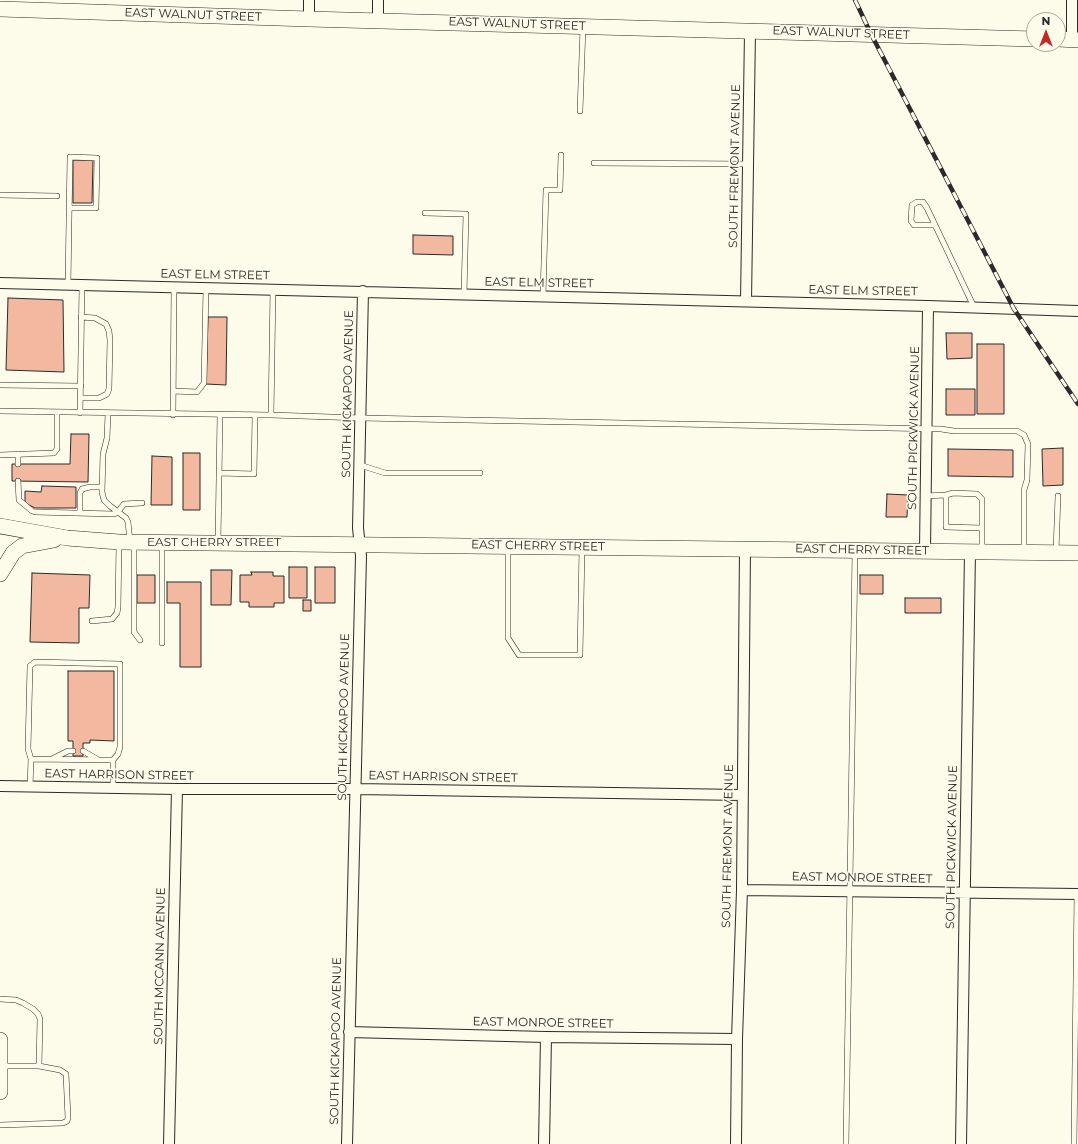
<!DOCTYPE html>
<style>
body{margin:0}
#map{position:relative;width:1078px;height:1144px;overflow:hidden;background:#fdfbea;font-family:Montserrat,sans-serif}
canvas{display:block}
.north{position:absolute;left:1026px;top:12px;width:40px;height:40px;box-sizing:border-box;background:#fdfbea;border:1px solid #a9a89e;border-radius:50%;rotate:0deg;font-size:11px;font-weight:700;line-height:16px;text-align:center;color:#2b2b2b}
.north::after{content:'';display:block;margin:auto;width:14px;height:18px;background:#c62828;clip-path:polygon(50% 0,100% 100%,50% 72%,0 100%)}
</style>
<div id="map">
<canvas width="1078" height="1144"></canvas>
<div class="north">N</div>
</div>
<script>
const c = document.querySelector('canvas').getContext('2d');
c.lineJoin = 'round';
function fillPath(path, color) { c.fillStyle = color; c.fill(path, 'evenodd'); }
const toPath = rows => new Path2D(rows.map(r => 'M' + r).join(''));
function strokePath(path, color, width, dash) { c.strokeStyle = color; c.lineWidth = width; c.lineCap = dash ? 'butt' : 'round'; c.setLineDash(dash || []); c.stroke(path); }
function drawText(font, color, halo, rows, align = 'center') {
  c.font = font + ' Montserrat,sans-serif'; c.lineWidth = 3; c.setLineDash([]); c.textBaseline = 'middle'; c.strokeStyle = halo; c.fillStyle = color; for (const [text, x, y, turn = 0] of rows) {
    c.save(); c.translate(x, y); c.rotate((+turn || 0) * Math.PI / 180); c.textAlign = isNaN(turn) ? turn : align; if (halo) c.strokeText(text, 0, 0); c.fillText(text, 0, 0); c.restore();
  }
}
const building = toPath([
 [73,160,93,160,92,203,73,203,73,160],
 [413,235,453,236,453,255,413,254,413,235],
 [8,298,63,300,64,372,6,370,8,298],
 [208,317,227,317,226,385,206,384,208,317],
 [946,333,972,333,972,358,947,359,946,333],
 [977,344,1004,344,1004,414,977,414,977,344],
 [946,389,975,389,975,415,946,415,946,389],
 [71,434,89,434,88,482,12,481,12,464,70,464,71,434],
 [1063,448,1063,485,1043,486,1042,449,1063,448],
 [948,449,1013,450,1013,477,948,476,948,449],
 [183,453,200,453,200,510,183,510,183,453],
 [152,456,172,457,172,505,151,505,152,456],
 [42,486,76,487,76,508,35,508,25,503,25,491,41,492,42,486],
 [887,494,908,495,907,517,886,517,887,494],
 [289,567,307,567,307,598,289,598,289,567],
 [315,567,335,567,335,603,315,603,315,567],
 [211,570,232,570,231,605,211,605,211,570],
 [251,572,273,572,273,576,284,576,284,603,274,603,274,607,249,607,249,602,240,602,240,575,252,575,251,572],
 [32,573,90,575,89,608,79,608,79,643,30,642,32,573],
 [137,575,155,575,155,603,137,603,137,575],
 [860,575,883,575,883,594,860,594,860,575],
 [167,582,201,582,201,667,180,667,180,603,167,603,167,582],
 [905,598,941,598,941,613,905,613,905,598],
 [303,600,311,600,311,611,303,611,303,600],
 [68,671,114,671,114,741,90,740,90,743,83,743,83,756,73,756,73,741,68,741,68,671]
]);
const lane = toPath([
 [580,111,583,27],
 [594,163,748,164],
 [0,195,57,196],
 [425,213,466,214,464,294],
 [935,225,914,225,911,221,912,205,917,202,923,202,927,208,974,307],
 [68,284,70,157,97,158,96,208,69,208],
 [543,296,546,190,560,190,561,155],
 [0,385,81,386],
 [173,391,197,392,204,383,206,288],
 [80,398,99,398,107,394,109,389,110,340,109,331,106,324,95,318,81,317],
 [0,411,271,415,361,418,941,429,954,431,1017,431,1024,435,1028,444,1027,480,1024,490,1024,551],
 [80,413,82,285],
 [108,414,107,438,103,454,102,492,104,500,110,506,126,518,128,522,130,541],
 [173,415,174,287],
 [271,415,273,289],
 [18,454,18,464],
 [0,455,54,453,57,449,57,413],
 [360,465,385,473,480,473],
 [220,473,254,474,255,415],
 [18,481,19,500,32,511,35,512,114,514,117,513,124,504,142,503],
 [946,495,953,493,977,494,982,499,982,528],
 [926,496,946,495,946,527,982,528,982,550],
 [80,513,80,493,82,489,90,487,102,487],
 [218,541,220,415],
 [134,543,134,632,140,640],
 [508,548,508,638,519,655,580,655,582,548],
 [1056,551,1058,496],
 [92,621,112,619,117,613,118,607,119,543],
 [162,643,162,545],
 [83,751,97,759],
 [31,759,113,760],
 [52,759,68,751,73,751],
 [30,787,31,759,28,749,30,666,35,662,120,664,120,747,118,754,113,760,113,788],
 [0,999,16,1000,23,1003,33,1009,38,1014,40,1019,39,1066],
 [0,1125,63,1123,67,1121,68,1118,66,1074,60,1070,39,1066,1,1066],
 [846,1144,855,552],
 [1074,1144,1077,894]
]);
const street = toPath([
 [309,19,309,0],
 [378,21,378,0],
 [1072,40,1072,0],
 [0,283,928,306,1078,311],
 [746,301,750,31],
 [925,550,928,306],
 [0,786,177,789,356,789,742,795],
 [742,890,1078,894],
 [349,1032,546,1037,737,1039],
 [169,1144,177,789],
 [347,1144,361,556,358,528,363,291],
 [544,1144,546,1037],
 [736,1144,737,1039,742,890,745,548],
 [961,1144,970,551]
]);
const secondary = toPath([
 [0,9,309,19,1034,39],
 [1058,39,1078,40],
 [0,526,67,538,119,542,1078,553],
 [0,574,13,553,22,546,54,540],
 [0,1040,0,1092]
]);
const rail = toPath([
 [855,0,871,34,1014,309,1078,404]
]);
const streetNames = [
 ["EAST WALNUT STREET",193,15,2],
 ["EAST WALNUT STREET",517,24,2],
 ["EAST WALNUT STREET",841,33,2],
 ["SOUTH FREMONT AVENUE",735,166,-89],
 ["EAST ELM STREET",215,275,1],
 ["EAST ELM STREET",539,283,1],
 ["EAST ELM STREET",863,291,1],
 ["SOUTH KICKAPOO AVENUE",348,394,-89],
 ["SOUTH PICKWICK AVENUE",914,428,-89],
 ["EAST CHERRY STREET",214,542],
 ["EAST CHERRY STREET",538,546,1],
 ["EAST CHERRY STREET",862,550,1],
 ["SOUTH KICKAPOO AVENUE",344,717,-89],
 ["EAST HARRISON STREET",119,775,1],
 ["EAST HARRISON STREET",443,777,1],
 ["SOUTH FREMONT AVENUE",728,846,-89],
 ["SOUTH PICKWICK AVENUE",952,847,-89],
 ["EAST MONROE STREET",862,878,1],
 ["SOUTH MCCANN AVENUE",160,966,-89],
 ["EAST MONROE STREET",543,1023,1],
 ["SOUTH KICKAPOO AVENUE",336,1041,-89]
];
fillPath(building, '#f2b8a0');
strokePath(building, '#2b2b2b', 1);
strokePath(lane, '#2b2b2b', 6);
strokePath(street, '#2b2b2b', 12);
strokePath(secondary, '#2b2b2b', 16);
strokePath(lane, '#fdfbea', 5);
strokePath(street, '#fdfbea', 10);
strokePath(secondary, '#fdfbea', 15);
strokePath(rail, '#2b2b2b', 4.5);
strokePath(rail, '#fdfbea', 3, [9]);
drawText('12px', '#2b2b2b', '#fdfbea', streetNames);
</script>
